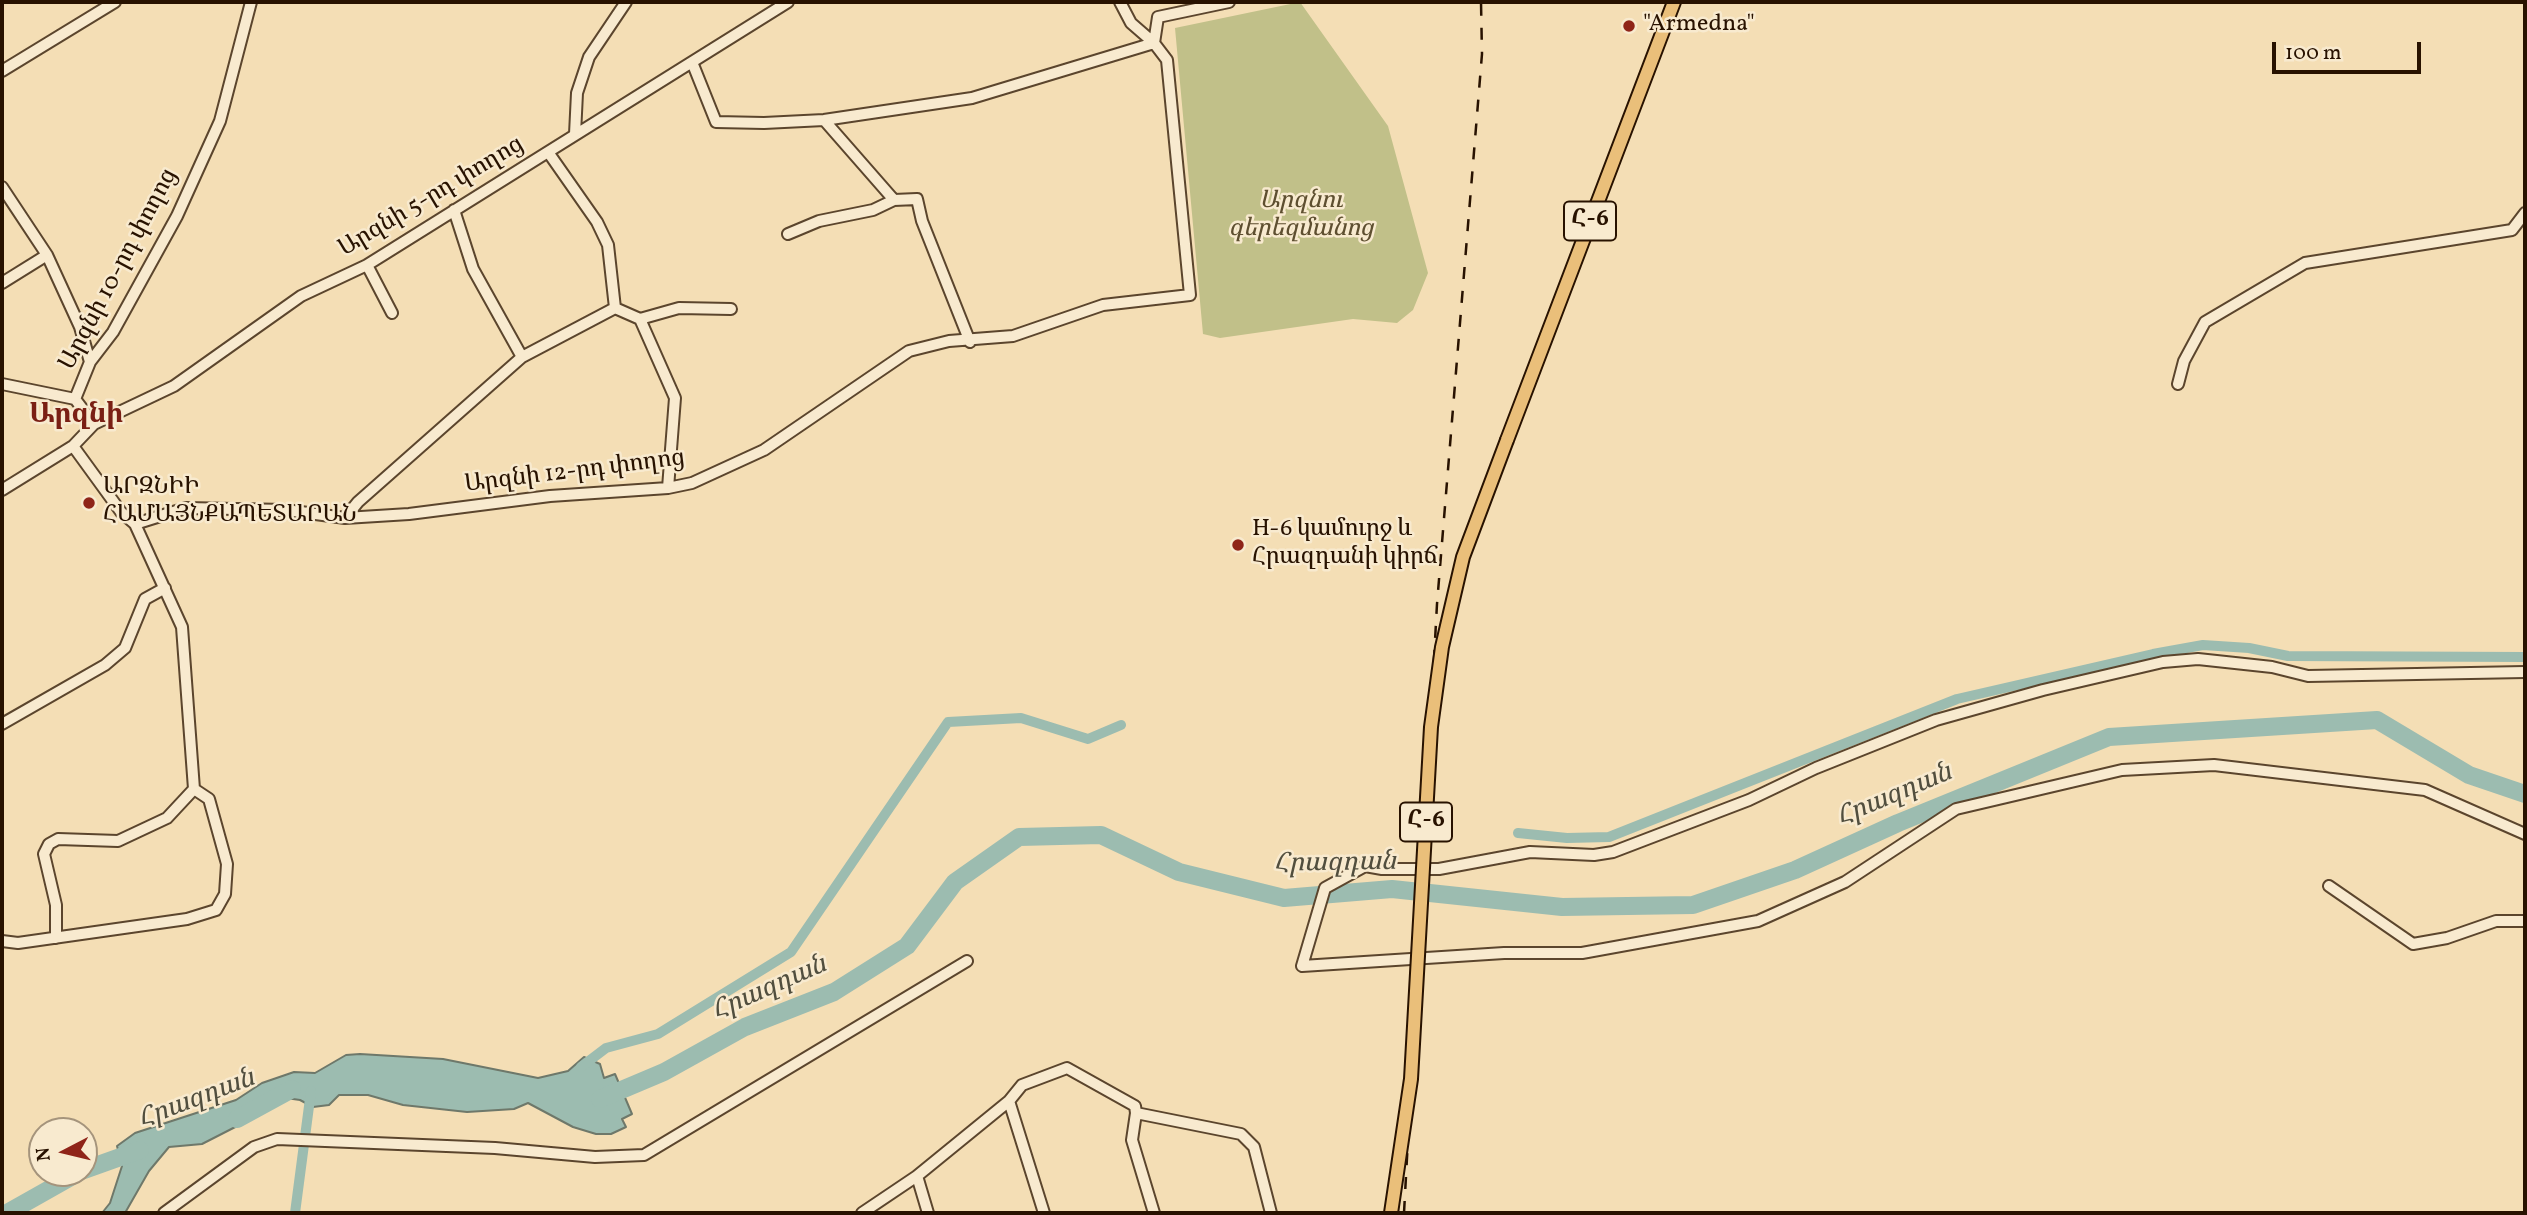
<!DOCTYPE html>
<meta charset="utf-8">
<style>
body{margin:0}
#map{position:relative;width:2527px;height:1215px;overflow:hidden;background:#f4deb5;font-family:Vollkorn,serif}
canvas{display:block}
.frame{position:absolute;inset:0;border:4px solid #281200;pointer-events:none}
.north{position:absolute;left:28px;top:1117px;width:70px;height:70px;box-sizing:border-box;background:#f8eacf;border:2px solid #a5947c;border-radius:50%;rotate:263deg;font-size:19px;font-weight:700;line-height:28px;text-align:center;color:#281200}
.north::after{content:'';display:block;margin:auto;width:24px;height:32px;background:#8f2418;clip-path:polygon(50% 0,100% 100%,50% 72%,0 100%)}
.scale{position:absolute;left:2272px;top:42px;width:149px;height:32px;box-sizing:border-box;border:4px solid #281200;border-top:0;padding-left:9px;font-size:21px;line-height:24px;white-space:nowrap;color:#281200;-webkit-text-stroke:5px #f8eacf;paint-order:stroke}
</style>
<div id="map">
<canvas width="2527" height="1215"></canvas>
<div class="frame"></div>
<div class="north">N</div>
<div class="scale">100 m</div>
</div>
<script>
const c = document.querySelector('canvas').getContext('2d');
c.lineJoin = 'round';
function fillPath(path, color) { c.fillStyle = color; c.fill(path, 'evenodd'); }
const toPath = rows => new Path2D(rows.map(r => 'M' + r).join(''));
function strokePath(path, color, width, dash) { c.strokeStyle = color; c.lineWidth = width; c.lineCap = dash ? 'butt' : 'round'; c.setLineDash(dash || []); c.stroke(path); }
function drawText(font, color, halo, rows, align = 'center') {
  c.font = font + ' Vollkorn,"Noto Serif Armenian",serif'; c.lineWidth = 5; c.setLineDash([]); c.textBaseline = 'middle'; c.strokeStyle = halo; c.fillStyle = color; for (const [text, x, y, turn = 0] of rows) {
    c.save(); c.translate(x, y); c.rotate((+turn || 0) * Math.PI / 180); c.textAlign = isNaN(turn) ? turn : align; if (halo) c.strokeText(text, 0, 0); c.fillText(text, 0, 0); c.restore();
  }
}
const green = toPath([
 [1300,2,1388,126,1428,273,1413,310,1397,323,1353,319,1220,338,1203,334,1175,28]
]);
const water = toPath([
 [360,1054,443,1059,538,1078,568,1071,584,1057,600,1064,604,1078,615,1074,632,1114,622,1119,626,1127,611,1134,596,1134,573,1127,528,1103,514,1109,467,1112,403,1105,368,1095,339,1095,329,1105,313,1107,300,1100,286,1098,264,1102,247,1121,202,1144,169,1147,149,1171,125,1213,102,1213,110,1203,122,1166,117,1146,135,1133,236,1100,262,1083,294,1072,315,1073,346,1055,360,1054]
]);
const canal = toPath([
 [1518,833,1567,838,1609,837,1957,699,2153,654,2203,645,2249,648,2288,656,2525,657],
 [581,1067,606,1048,658,1034,791,952,948,722,1021,718,1088,739,1121,725],
 [295,1213,311,1091]
]);
const river = toPath([
 [600,1099,664,1072,745,1027,834,992,907,946,955,882,1019,837,1101,835,1179,872,1284,898,1392,889,1562,907,1693,905,1795,870,1898,823,2109,737,2377,720,2469,775,2525,794],
 [237,1119,292,1089],
 [84,1170,140,1150],
 [7,1213,78,1173]
]);
const minor = toPath([
 [1154,43,1158,17,1229,2],
 [692,62,716,122,764,123,824,120,972,98,1154,43],
 [2,71,115,2],
 [824,120,894,200,917,199,922,221,970,342],
 [575,134,577,93,589,57,626,2],
 [548,152,597,222,608,245,615,308],
 [2,187,47,255,80,327,90,362],
 [454,210,473,269,522,357],
 [788,234,819,221,873,210,894,200],
 [367,265,392,313],
 [2,283,47,255],
 [640,319,679,308,731,309],
 [2,384,75,399],
 [2178,384,2184,361,2205,322,2305,263,2512,230,2525,213],
 [75,399,94,424,174,386,301,296,367,265,788,2],
 [75,399,90,362,113,332,177,216,220,121,251,2],
 [2,490,73,446,94,424],
 [345,518,358,502,522,357,615,308,640,319,675,398,668,488],
 [135,524,186,508,286,510,345,518,409,514,550,496,668,488,692,483,764,450,909,351,949,341,1013,336,1103,305,1190,295,1167,60,1154,43,1131,23,1120,2],
 [2525,672,2308,676,2272,667,2198,659,2163,662,2043,690,1936,720,1816,768,1749,800,1613,852,1594,855,1530,852,1439,869,1382,869,1365,866,1325,888,1302,966,1504,953,1582,953,1758,921,1845,882,1956,809,2122,770,2214,765,2425,790,2525,834],
 [2,724,105,665,125,648,145,599,165,588],
 [2329,886,2413,944,2447,938,2496,921,2525,921],
 [56,938,56,905,44,854,49,844,58,839,118,841,167,818,194,789,182,627,135,524,121,512,73,446],
 [2,941,18,943,187,919,216,910,225,894,227,864,209,799,194,789],
 [1009,1101,1022,1085,1067,1068,1135,1106,1136,1113,1241,1134,1254,1147,1271,1213],
 [1136,1113,1132,1140,1154,1213],
 [917,1176,928,1213],
 [164,1213,254,1147,277,1139,495,1148,595,1157,644,1155,967,961],
 [862,1213,917,1176,1009,1101,1044,1213]
]);
const major = toPath([
 [1507,440,1674,2]
]);
const rail = toPath([
 [1404,1213,1437,604,1482,54,1481,2]
]);
const majorBridge = toPath([
 [1391,1213,1411,1079,1431,727,1442,647,1463,557,1507,440]
]);
const markers = [
 [1629,26,7,"#8f2418"],
 [89,503,7,"#8f2418"],
 [1238,545,7,"#8f2418"]
];
const shields = [
 [1590,221,52],
 [1426,822,52]
];
const shieldNames = [
 ["Հ-6",1590,221],
 ["Հ-6",1426,822]
];
const poiNames = [
 ["\"Armedna\"",1643,26],
 ["ԱՐԶՆԻԻ",103,489],
 ["ՀԱՄԱՅՆՔԱՊԵՏԱՐԱՆ",103,517],
 ["H-6 կամուրջ և",1252,531],
 ["Հրազդանի կիրճ",1252,559]
];
const streetNames = [
 ["Արզնի 5-րդ փողոց",432,198,-31],
 ["Արզնի 10-րդ փողոց",120,270,-62],
 ["Արզնի 12-րդ փողոց",575,473,-7]
];
const parkNames = [
 ["Արզնու",1301,203],
 ["գերեզմանոց",1301,231]
];
const waterNames = [
 ["Հրազդան",1895,797,-23],
 ["Հրազդան",1335,865,-1],
 ["Հրազդան",770,990,-24],
 ["Հրազդան",197,1101,-21]
];
const quarterNames = [
 ["Արզնի",76,417]
];
fillPath(green, '#c1c089');
fillPath(water, '#9cbcb0');
strokePath(water, '#6e786a', 2);
strokePath(canal, '#9cbcb0', 10);
strokePath(river, '#9cbcb0', 18);
strokePath(minor, '#5b452d', 14);
strokePath(major, '#281200', 16);
strokePath(minor, '#f8eacf', 10);
strokePath(major, '#eabf7a', 12);
strokePath(rail, '#281200', 2.5, [12, 12]);
strokePath(majorBridge, '#281200', 16, []);
strokePath(majorBridge, '#eabf7a', 12);
for (const [x, y, r, color] of markers) { const dot = new Path2D(); dot.arc(x, y, r, 0, 2 * Math.PI); c.fillStyle = color; c.fill(dot); strokePath(dot, '#f8eacf', 2.5); }
for (const [x, y, w] of shields) { const box = new Path2D(); box.roundRect(x - w / 2, y - 19.5, w, 39, 5); c.fillStyle = '#f8eacf'; c.fill(box); strokePath(box, '#281200', 2); }
drawText('bold 23px', '#281200', null, shieldNames);
drawText('24px', '#281200', '#f8eacf', poiNames, 'left');
drawText('24px', '#281200', '#f8eacf', streetNames);
drawText('italic 24px', '#5e4f30', '#f8eacf', parkNames);
drawText('italic 26px', '#514e3e', '#f8eacf', waterNames);
drawText('bold 28px', '#7a1f14', '#f8eacf', quarterNames);
</script>
